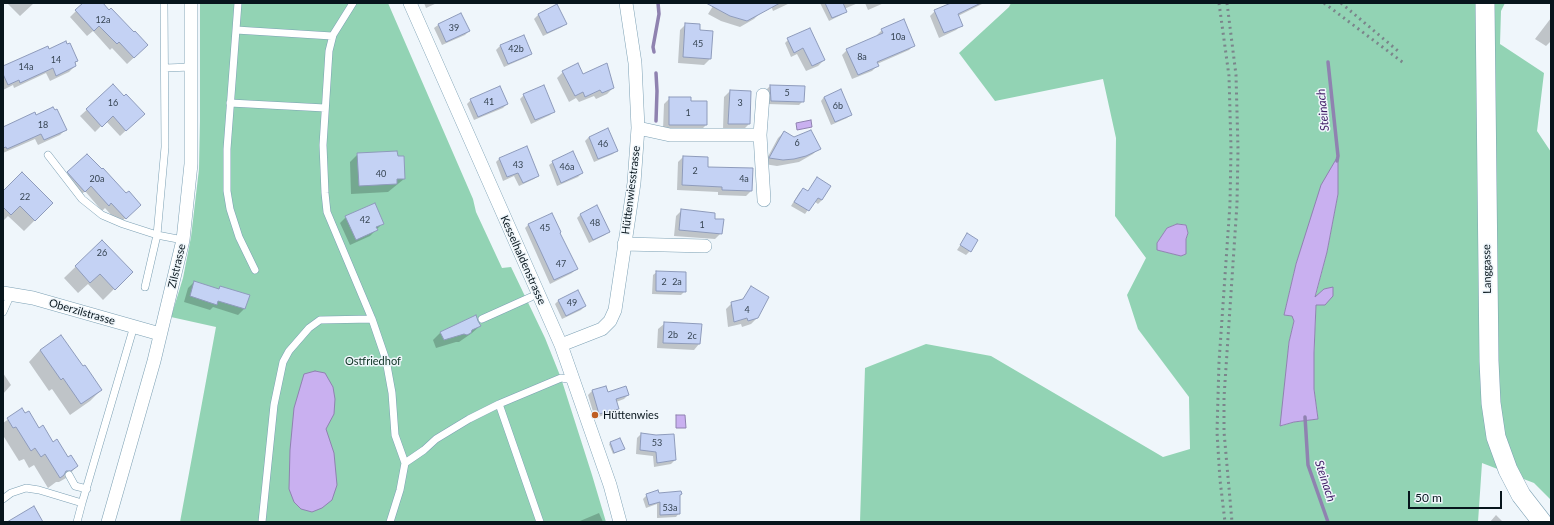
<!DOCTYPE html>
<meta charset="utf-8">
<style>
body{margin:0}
#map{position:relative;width:1554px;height:525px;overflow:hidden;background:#eff6fb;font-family:Lato,sans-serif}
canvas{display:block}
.frame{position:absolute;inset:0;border:4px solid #07151c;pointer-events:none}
.scale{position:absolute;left:1408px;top:491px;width:94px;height:18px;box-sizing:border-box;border:2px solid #07151c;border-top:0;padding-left:5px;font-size:12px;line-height:14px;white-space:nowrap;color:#07151c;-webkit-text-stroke:3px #eff6fb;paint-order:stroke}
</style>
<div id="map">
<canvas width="1554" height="525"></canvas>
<div class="frame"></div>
<div class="scale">50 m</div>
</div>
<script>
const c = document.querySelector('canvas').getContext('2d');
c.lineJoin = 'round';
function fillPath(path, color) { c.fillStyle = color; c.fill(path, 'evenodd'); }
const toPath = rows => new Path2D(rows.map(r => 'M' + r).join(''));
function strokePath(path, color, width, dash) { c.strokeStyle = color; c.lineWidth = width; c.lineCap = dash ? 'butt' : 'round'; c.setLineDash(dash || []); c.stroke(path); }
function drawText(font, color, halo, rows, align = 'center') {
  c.font = font + ' Lato,sans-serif'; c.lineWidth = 3; c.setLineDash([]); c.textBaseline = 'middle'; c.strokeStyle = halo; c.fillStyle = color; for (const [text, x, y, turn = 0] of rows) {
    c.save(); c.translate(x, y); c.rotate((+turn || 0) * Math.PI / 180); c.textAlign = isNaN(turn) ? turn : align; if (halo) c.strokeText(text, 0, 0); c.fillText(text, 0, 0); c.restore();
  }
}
const green = toPath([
 [200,3,388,3,473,199,476,212,502,268,511,267,545,338,561,378,592,475,606,522,180,522,216,327,171,317,183,278,191,237,199,169,200,121],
 [1011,3,1505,3,1501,11,1500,44,1544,73,1537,131,1551,152,1551,500,1534,483,1482,463,1478,522,860,522,865,368,926,344,991,356,1163,457,1190,449,1189,397,1138,329,1127,295,1146,258,1115,216,1116,138,1103,79,995,101,959,53,1009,7],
 [1338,157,1338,194,1327,252,1315,298,1324,289,1333,288,1316,305,1314,353,1314,389,1318,419,1294,422,1281,426,1289,342,1294,321,1293,316,1284,315,1296,264,1309,227],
 [1177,224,1186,225,1188,233,1186,239,1186,254,1181,256,1157,250,1157,243,1167,228]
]);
const water = toPath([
 [811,120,812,127,797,130,796,123,811,120],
 [1338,156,1338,194,1327,252,1315,297,1324,289,1333,287,1333,296,1325,305,1316,305,1314,353,1314,389,1318,419,1294,422,1280,426,1289,342,1294,321,1292,316,1284,315,1296,264,1321,185,1338,156],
 [1177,224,1186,225,1188,233,1186,239,1186,254,1181,256,1157,250,1157,243,1167,228,1177,224],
 [315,371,325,373,333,387,335,399,334,414,326,429,334,453,337,485,332,500,322,508,312,512,301,509,294,502,289,489,290,450,294,408,304,374,315,371],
 [676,415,685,415,686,428,676,428,676,415]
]);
const shadow = toPath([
 [7,3,34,3,20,16],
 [84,3,102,3,141,51,127,64,112,48,110,50,93,31,87,36,70,17],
 [424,3,437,3,426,8],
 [715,3,755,3,760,13,754,19,740,27,721,21,708,14],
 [770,3,790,3,773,11],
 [820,3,858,3,844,9,845,11,841,15,829,21],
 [865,3,884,3,868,10],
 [954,3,984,3,958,16,962,25,956,30,939,38,930,16,935,11],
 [557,5,565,23,562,27,543,36,534,19,538,15],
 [461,14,469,31,465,35,442,45,434,28,438,25],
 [1551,18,1551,41,1546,46,1535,39],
 [686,24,698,31,710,59,704,65,678,63,680,30],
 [882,30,914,45,909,50,877,64,877,66,872,71,852,79,842,55,847,50,878,36,877,35],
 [523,36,531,54,527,57,504,67,496,50,500,46],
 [791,37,824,60,818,66,806,71,797,54,791,57,785,43],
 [48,50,77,61,74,63,75,66,69,72,50,81,46,73,14,88,13,85,3,90,3,68],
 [563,72,582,76,613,88,607,94,596,99,594,96,579,102,576,98,569,102,557,78],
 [113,86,137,120,120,136,106,121,95,132,80,116],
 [770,86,803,101,799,105,767,104,766,90],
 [730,91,750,92,749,124,743,130,723,129,724,97],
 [524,95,554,111,550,115,531,124,520,99],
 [824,97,851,114,847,118,831,125,821,101],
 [670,98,690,102,706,125,700,131,663,130,664,104],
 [471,100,507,104,503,108,474,120,467,104],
 [34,113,36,116,66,129,60,135,38,145,35,139,3,153,3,127],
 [784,132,794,138,819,148,813,154,799,162,777,166,764,164,778,138],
 [589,137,617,150,613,154,594,162,585,141],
 [358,154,404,179,388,192,351,194,350,162],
 [683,157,706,167,751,191,746,196,718,195,718,192,677,190,678,162],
 [500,158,538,176,534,179,519,186,514,176,503,181,496,162],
 [553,162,582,173,578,177,557,186,549,165],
 [68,173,134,210,119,224,105,208,102,211,85,191,79,197,62,179],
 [817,179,830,187,822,200,818,204,814,201,805,214,791,206,799,193,803,189,807,192],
 [3,192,52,203,24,231,8,216,3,221],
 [682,210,714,219,721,233,715,239,674,236,676,216],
 [581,214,608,232,605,235,589,243,577,218],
 [346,217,383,223,370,236,350,245,340,223],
 [529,224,559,233,576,269,572,273,550,284,525,228],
 [967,235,970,251,966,255,957,250],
 [102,241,120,283,103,300,88,284,78,293,64,278],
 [657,272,685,291,681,295,652,294,653,275],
 [194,282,217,290,221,287,249,296,244,309,238,315,213,307,210,310,184,302,188,288],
 [751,288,757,318,751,324,742,327,741,324,728,327,726,309,732,303,741,301],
 [559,300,585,306,581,310,562,319,555,304],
 [664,324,701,325,699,344,694,350,657,348,658,329],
 [480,326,472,333,459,342,456,342,436,348,433,340,441,332],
 [61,336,83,368,101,390,90,401,70,415,52,389,49,391,29,362,40,350],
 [3,373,11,385,3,394],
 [606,387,608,393,628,395,624,399,616,402,618,408,614,412,595,418,588,395,592,391],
 [22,410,39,429,77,466,66,478,59,482,56,482,48,488,34,465,29,468,24,459,19,461,4,437,3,438,3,423],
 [641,434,656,436,675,460,671,464,654,467,653,456,636,454,637,438],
 [610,443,622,450,613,454,609,444],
 [658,494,679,496,679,513,676,517,657,518,657,504,646,508,643,499,647,495],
 [599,513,603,522,579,522,580,521],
 [1496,515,1503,522,1490,522]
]);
const stream = toPath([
 [654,52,653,47,659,14,658,3],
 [1328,62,1338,156,1337,161],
 [656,73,657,91,656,121],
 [1305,417,1308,465,1328,522]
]);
const building = toPath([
 [83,3,103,3,109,10,111,8,134,32,135,31,148,45,134,58,119,42,117,44,99,26,94,31,75,10,83,3],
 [706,3,780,3,747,21,730,16,706,3],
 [825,3,843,3,847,12,832,18,825,3],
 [951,3,981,3,958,14,963,26,944,33,934,10,951,3],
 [557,4,567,24,547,33,538,14,557,4],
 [461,13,470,31,446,42,438,24,461,13],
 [904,19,915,46,877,62,879,66,858,75,846,49,883,33,881,29,904,19],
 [685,23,700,24,700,30,713,31,711,59,683,57,685,23],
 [810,28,825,60,812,66,803,48,794,53,787,38,810,28],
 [524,35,532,54,508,64,500,45,524,35],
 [66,41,67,44,70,43,78,61,75,62,76,66,56,76,53,68,20,83,19,80,8,85,3,74,3,66,48,46,49,49,66,41],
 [578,63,583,74,607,63,614,88,602,93,600,90,585,97,583,92,575,96,562,71,578,63],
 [113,84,124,96,126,94,145,114,126,131,113,116,102,127,86,109,113,84],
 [544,85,555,112,535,120,523,94,544,85],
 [770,85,805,86,804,102,771,101,770,85],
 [500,86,508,104,478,117,470,99,500,86],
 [841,89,852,115,835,122,824,97,841,89],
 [730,90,751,91,750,124,728,124,730,90],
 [669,97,691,97,691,101,707,101,707,125,669,125,669,97],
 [53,107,55,110,57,109,67,130,44,140,41,134,7,149,6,147,3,148,3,127,35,112,36,115,53,107],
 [608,128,618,151,598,159,589,137,608,128],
 [811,130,821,149,806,156,794,159,783,160,769,158,784,131,794,137,811,130],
 [527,146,539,176,523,183,518,173,507,177,499,158,527,146],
 [397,151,398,156,404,156,405,179,397,179,397,184,359,186,357,153,397,151],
 [573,151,583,173,561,183,552,161,573,151],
 [87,154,102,169,103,168,126,193,129,191,141,205,126,219,111,203,109,206,91,186,85,192,67,172,87,154],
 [683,156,708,157,708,167,753,168,752,191,722,190,722,187,682,185,683,156],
 [22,172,53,203,35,221,20,206,11,215,3,207,3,191,22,172],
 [817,177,831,186,822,200,818,198,809,211,794,202,803,188,808,191,817,177],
 [375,203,384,224,376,227,378,230,356,240,345,216,375,203],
 [597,205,610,232,593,240,580,214,597,205],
 [681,209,715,213,715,219,724,219,722,234,679,230,681,209],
 [552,213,561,232,560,233,578,269,554,280,528,224,552,213],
 [967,233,978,240,971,252,960,245,967,233],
 [102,240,133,272,115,290,100,274,90,283,75,266,102,240],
 [656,271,686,272,686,292,656,291,656,271],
 [194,281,219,289,220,286,250,295,245,309,218,301,217,305,190,296,194,281],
 [751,286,769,297,758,318,748,321,747,318,734,322,731,302,743,299,751,286],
 [578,290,586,306,566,316,558,300,578,290],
 [476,315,478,321,481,326,472,330,471,333,467,335,464,334,444,340,440,332,476,315],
 [664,322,702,324,700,344,663,343,664,322],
 [61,335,83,366,85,365,102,390,81,404,63,378,61,380,40,350,61,335],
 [606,386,608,392,626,386,629,395,616,399,619,409,599,414,592,390,606,386],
 [22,408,25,413,29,411,39,428,43,425,53,442,57,439,68,457,71,455,78,466,71,471,66,471,64,475,60,478,45,454,41,457,35,448,31,451,16,427,13,428,7,418,22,408],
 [641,433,656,435,674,434,676,460,657,463,656,452,640,450,641,433],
 [620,438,625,449,614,453,610,442,620,438],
 [658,490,659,493,681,491,682,494,680,495,680,514,660,515,660,502,649,505,646,494,658,490],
 [34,506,43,522,7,522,34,506]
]);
const lane = toPath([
 [238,3,227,149,227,191,230,209,239,237,255,270],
 [353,3,333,35,329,51,323,145,325,193,327,212,372,319,386,360,392,393,395,435,405,463,424,450,436,439,469,419,499,404,561,378,574,380],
 [236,30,332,36],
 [165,68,192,67],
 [230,103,325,108],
 [48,155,82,199,102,215,123,224,157,235,183,240],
 [145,287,157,235,165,147,164,3],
 [3,312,11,294],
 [482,319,531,297],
 [499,404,540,522],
 [69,475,75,486,87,489],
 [3,499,11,493,26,488,39,490,82,503,134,326],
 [77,522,82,503],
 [262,522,274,405,283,362,289,351,309,328,320,320,372,319],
 [390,522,400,490,405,463]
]);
const street = toPath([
 [410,3,561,345,610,485,620,522],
 [763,95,760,135,764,200],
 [638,128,670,135,760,135],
 [624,244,705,246],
 [3,293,33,298,160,334],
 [561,345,602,329,610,321,615,310,634,183,638,128,635,63,626,3],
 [108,522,154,361,183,240,191,164,191,3]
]);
const secondary = toPath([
 [1485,3,1489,361,1491,403,1496,437,1508,470,1521,495,1542,522]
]);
const rail = toPath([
 [1219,3,1229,76,1231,148,1230,204,1219,362,1217,432,1220,480,1225,522],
 [1227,3,1236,75,1238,149,1237,204,1224,397,1224,432,1232,522],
 [1324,3,1405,64],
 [1341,3,1398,51]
]);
const markers = [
 [595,415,4,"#bf5d22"]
];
const numberNames = [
 ["12a",103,20],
 ["39",454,28],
 ["10a",898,37],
 ["45",698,44],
 ["42b",516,49],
 ["8a",862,57],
 ["14",56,60],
 ["14a",26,67],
 ["5",787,93],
 ["41",489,102],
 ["16",113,103],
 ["3",740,103],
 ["6b",838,106],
 ["1",688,113],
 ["18",43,125],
 ["6",797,143],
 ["46",603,144],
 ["43",518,165],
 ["46a",567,167],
 ["2",695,171],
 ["40",381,174],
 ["20a",97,179],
 ["4a",744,179],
 ["22",25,197],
 ["42",365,220],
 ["48",595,223],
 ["1",702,225],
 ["45",545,228],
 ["26",102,253],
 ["47",561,264],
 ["2",664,282],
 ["2a",677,282],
 ["49",572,303],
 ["4",747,310],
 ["2b",673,335],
 ["2c",692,336],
 ["53",657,443],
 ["53a",670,508]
];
const streetNames = [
 ["Hüttenwiesstrasse",631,190,-83],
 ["Kesselhaldenstrasse",523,260,66],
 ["Zilstrasse",177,266,-77],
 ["Langgasse",1487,269,-91],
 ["Oberzilstrasse",82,312,16]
];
const parkNames = [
 ["Ostfriedhof",373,361]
];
const poiNames = [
 ["Hüttenwies",603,415]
];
const waterNames = [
 ["Steinach",1323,110,-96],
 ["Steinach",1325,481,72]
];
fillPath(green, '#92d3b4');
fillPath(water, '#c9b0f0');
strokePath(water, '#8f82b0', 1);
fillPath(shadow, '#0003');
strokePath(stream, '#8f82b0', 3.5);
fillPath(building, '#c4d2f4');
strokePath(building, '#8e9bbb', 1);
strokePath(lane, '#7ca0b4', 8);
strokePath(street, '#7ca0b4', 14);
strokePath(secondary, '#7ca0b4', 20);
strokePath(lane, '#fff', 7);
strokePath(street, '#fff', 13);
strokePath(secondary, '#fff', 19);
strokePath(rail, '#7b858b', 3, [2, 4]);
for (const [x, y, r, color] of markers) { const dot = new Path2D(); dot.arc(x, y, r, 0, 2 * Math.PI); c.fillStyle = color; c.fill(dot); strokePath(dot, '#eff6fb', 1.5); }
drawText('9px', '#364452', null, numberNames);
drawText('11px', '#07151c', '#eff6fb', streetNames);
drawText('11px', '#0e3223', '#eff6fb', parkNames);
drawText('11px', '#07151c', '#eff6fb', poiNames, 'left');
drawText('italic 12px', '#411d67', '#eff6fb', waterNames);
</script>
